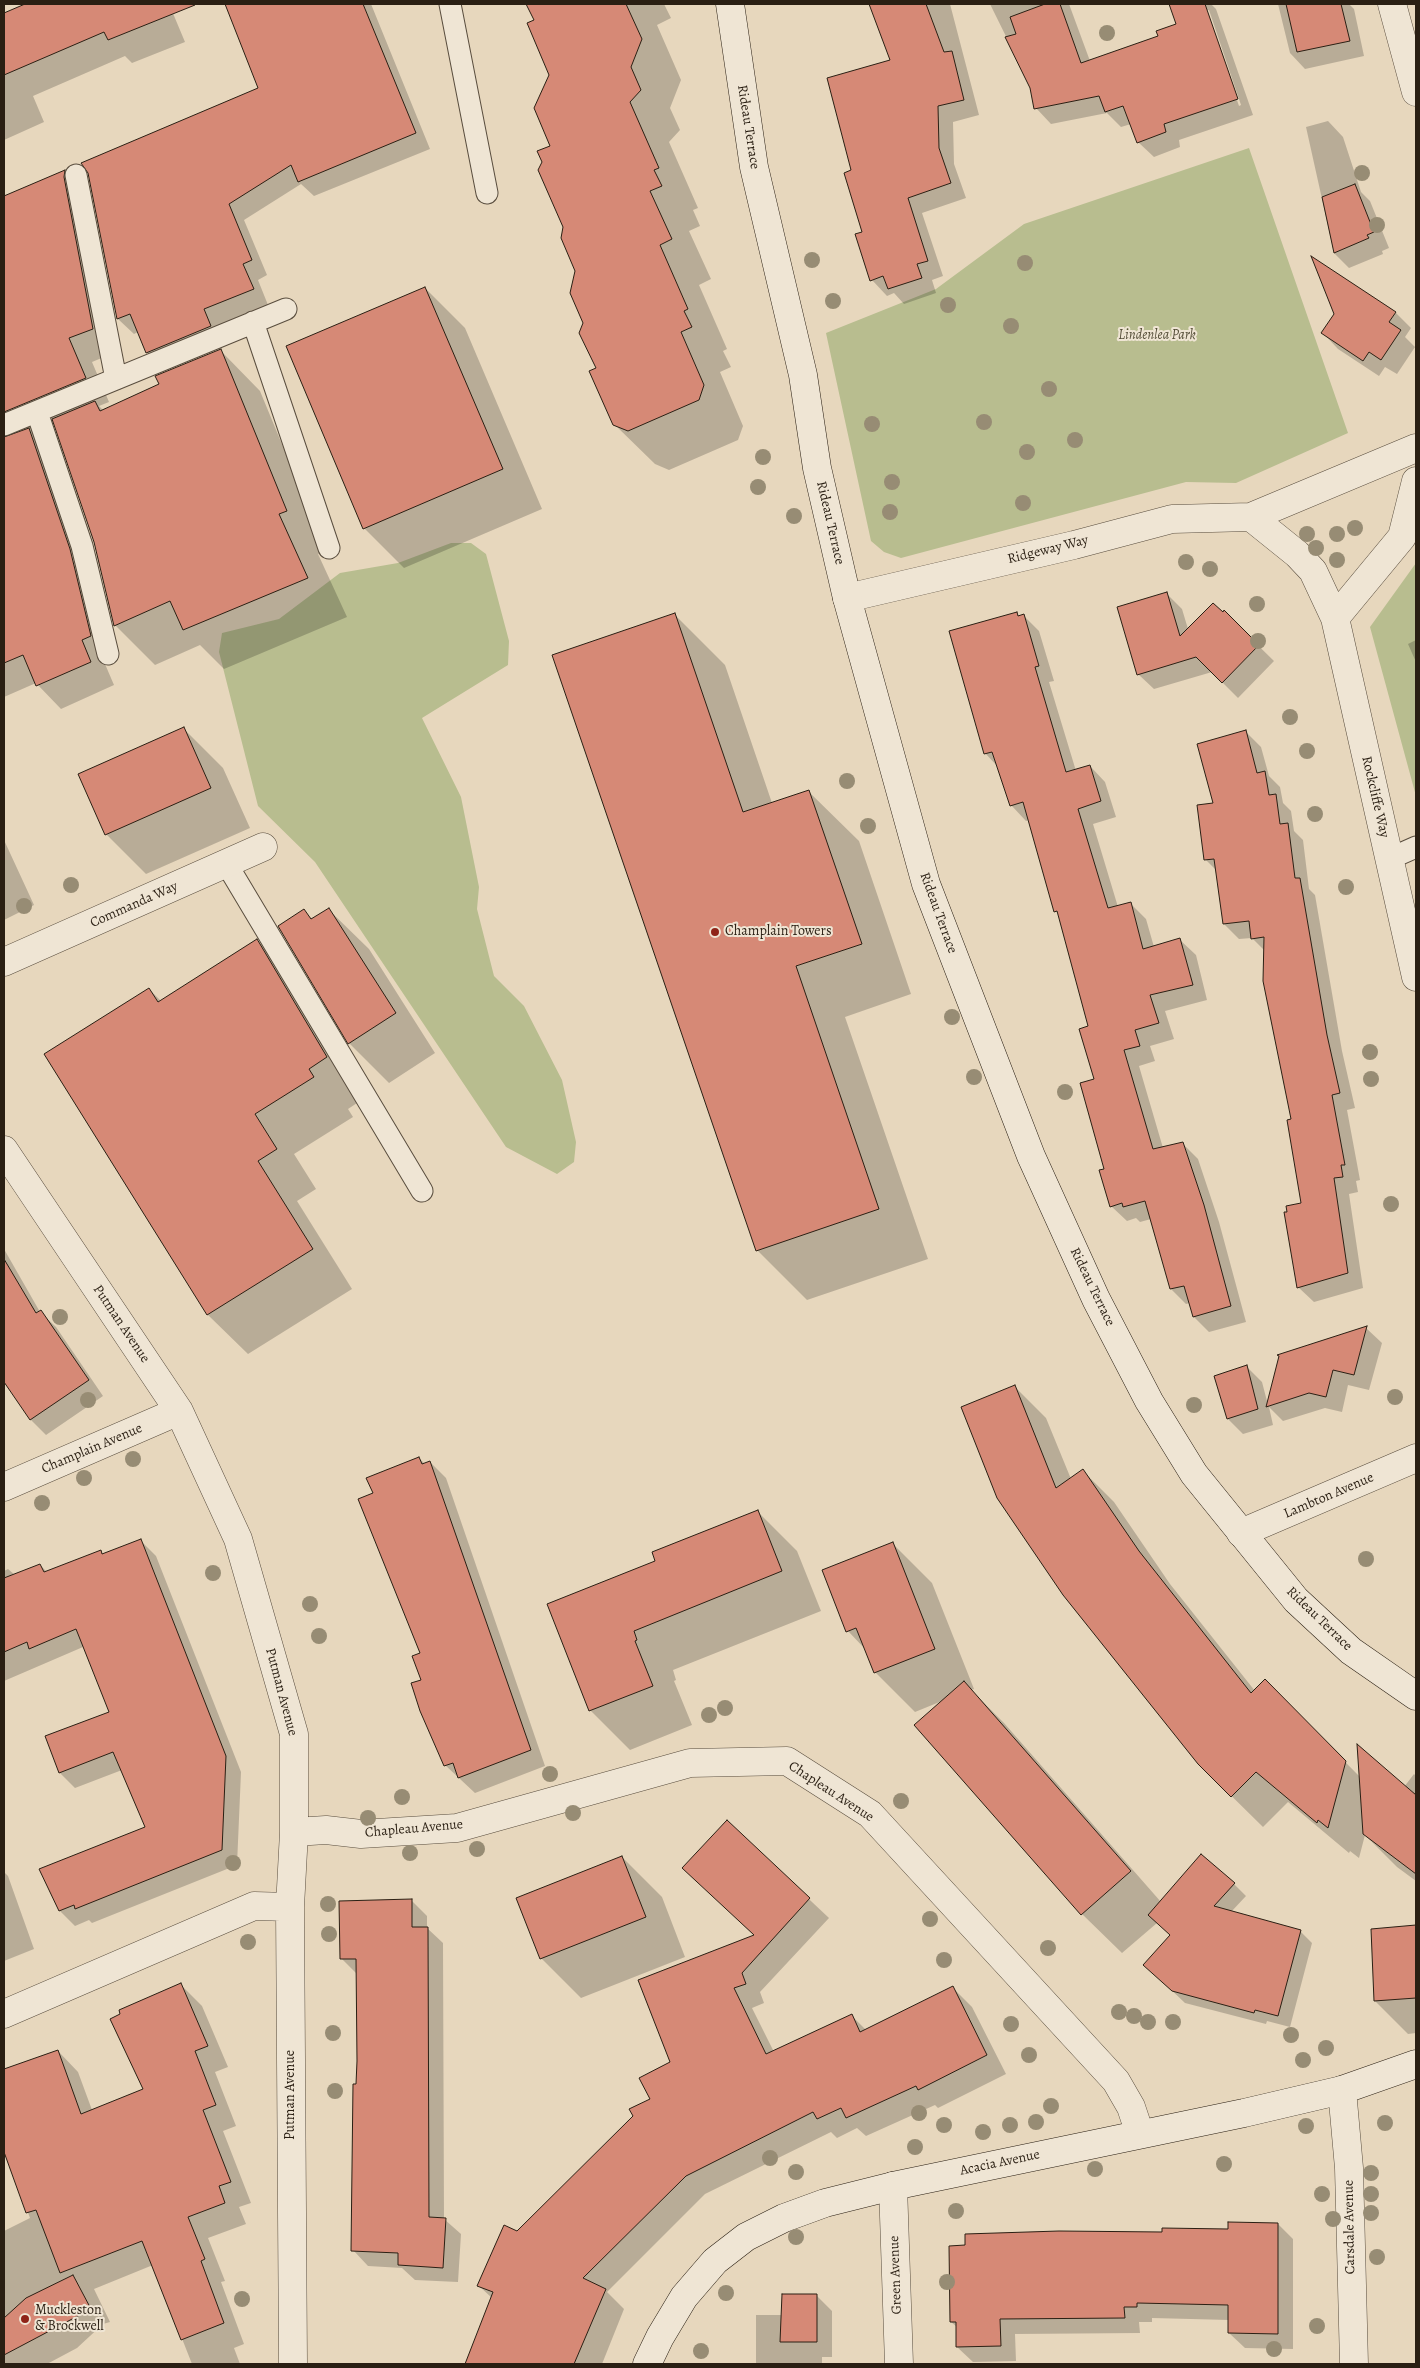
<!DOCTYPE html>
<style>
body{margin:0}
#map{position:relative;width:1420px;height:2368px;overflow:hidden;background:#e7d7bd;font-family:Alegreya,serif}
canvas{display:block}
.frame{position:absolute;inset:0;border:5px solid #2a1f13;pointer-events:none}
</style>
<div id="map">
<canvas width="1420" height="2368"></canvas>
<div class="frame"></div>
</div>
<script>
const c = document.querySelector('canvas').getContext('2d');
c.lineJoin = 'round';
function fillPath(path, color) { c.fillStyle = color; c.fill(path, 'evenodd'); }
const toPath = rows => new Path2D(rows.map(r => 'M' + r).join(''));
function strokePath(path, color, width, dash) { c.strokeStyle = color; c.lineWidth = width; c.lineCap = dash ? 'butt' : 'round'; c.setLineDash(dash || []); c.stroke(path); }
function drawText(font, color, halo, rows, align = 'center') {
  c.font = font + ' Alegreya,serif'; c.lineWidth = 4; c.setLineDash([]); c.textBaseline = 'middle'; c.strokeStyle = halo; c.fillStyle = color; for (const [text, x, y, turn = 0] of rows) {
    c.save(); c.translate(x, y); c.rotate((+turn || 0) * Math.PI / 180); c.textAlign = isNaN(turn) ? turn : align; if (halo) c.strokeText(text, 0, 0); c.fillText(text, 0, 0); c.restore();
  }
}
const green = toPath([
 [1249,148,1348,433,1236,483,1186,482,901,558,884,552,871,541,826,333,936,289,1024,224],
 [451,543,471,543,486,554,509,641,508,665,422,718,461,797,479,887,477,909,494,976,524,1006,562,1080,576,1142,574,1162,557,1174,506,1147,315,862,258,806,219,652,222,633,279,619,340,573,398,563],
 [1416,563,1416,796,1370,627]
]);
const shadow = toPath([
 [29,4,165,4,172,11,185,42,132,63,125,56,33,96,44,122,4,140,4,15],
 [225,4,371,4,430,149,314,196,301,184,244,220,267,275,258,280,268,305,219,325,162,368,147,352,138,332,134,334,118,319,89,172,260,89],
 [528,4,664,4,671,18,657,25,681,80,670,108,680,130,669,142,698,208,693,210,700,226,689,231,711,279,699,285,727,349,723,351,731,367,720,372,743,426,738,440,669,470,655,464,614,424,597,369,585,323,576,271,564,227,552,147,551,75,535,21],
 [870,4,950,4,979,115,953,122,954,164,966,198,922,213,943,276,932,280,936,293,904,304,894,293,887,296,872,280,853,171,891,61],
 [990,4,1069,4,1090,61,1159,36,1177,24,1172,4,1211,4,1216,9,1253,115,1179,140,1180,147,1154,157,1138,142,1131,124,1121,127,1107,113,1051,124,1036,108,1031,87],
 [1206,10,1209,10,1241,105,1239,106],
 [1278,4,1349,4,1354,9,1364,56,1305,69,1290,53],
 [1328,121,1343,137,1361,192,1370,201,1389,248,1382,251,1383,254,1349,268,1334,253,1306,127],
 [64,172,88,195,116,352,92,362,109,402,99,406,104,411,160,384,221,351,260,391,326,551,318,554,347,617,224,669,200,645,155,665,115,625,95,542,55,424,32,433,53,453,114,660,105,664,114,685,61,709,36,683,4,697,4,601,12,598,4,577,4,197],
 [425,288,465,328,542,509,404,568,364,528],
 [1396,313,1411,328,1405,337,1415,347,1397,374,1385,367,1379,376,1338,349,1323,333],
 [1167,594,1182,609,1188,629,1224,612,1274,661,1238,698,1212,672,1154,689,1138,674],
 [1016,613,1020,617,1024,616,1039,631,1054,681,1049,682,1076,771,1090,766,1105,782,1116,817,1093,824,1118,907,1131,904,1146,919,1154,947,1180,940,1196,955,1207,1000,1165,1011,1174,1039,1150,1046,1155,1061,1139,1066,1163,1148,1182,1143,1198,1159,1219,1222,1246,1322,1209,1332,1194,1317,1190,1303,1186,1304,1171,1289,1151,1219,1140,1222,1136,1218,1127,1221,1111,1206,1090,1027,1059,914,1056,911,1029,820,1026,821,1011,805,998,767,985,753],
 [674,614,725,665,772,803,808,791,859,841,911,994,845,1017,928,1259,807,1300,757,1250],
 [1416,640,1416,662,1408,644],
 [183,728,223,768,250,828,146,874,106,834],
 [1246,732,1261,747,1269,776,1280,787,1283,803,1291,811,1294,831,1303,840,1309,889,1315,895,1342,1051,1355,1108,1347,1110,1360,1180,1356,1181,1358,1192,1349,1194,1363,1288,1314,1302,1298,1287,1303,1204,1293,1120,1265,951,1252,938,1239,939,1224,924,1217,871,1206,860,1214,804],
 [4,840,34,905,4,920],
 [329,910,369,949,435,1053,389,1083,349,1043,304,911,313,920],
 [257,940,296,980,366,1097,348,1109,353,1117,294,1154,316,1189,297,1201,352,1289,248,1354,208,1315,46,1054,149,989,161,1001],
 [4,1249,40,1312,56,1327,103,1396,46,1435,30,1419,4,1380],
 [1366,1328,1382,1343,1369,1390,1348,1385,1342,1412,1325,1408,1283,1421,1269,1407,1273,1425,1243,1434,1228,1419,1247,1367,1262,1382,1268,1405],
 [1015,1387,1046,1418,1071,1479,1083,1471,1114,1502,1170,1584,1255,1691,1265,1681,1360,1777,1404,1787,1414,1774,1416,1776,1416,1881,1397,1867,1365,1835,1359,1858,1350,1851,1349,1853,1288,1802,1263,1827,1198,1763,1064,1594],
 [419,1458,425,1464,430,1462,446,1478,545,1766,475,1793,445,1765,423,1681,422,1654,375,1493],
 [757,1511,797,1551,821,1611,673,1670,676,1680,674,1681,692,1725,630,1750,590,1710,657,1562],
 [140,1540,156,1556,241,1772,237,1865,92,1923,89,1920,75,1926,60,1911,40,1870,146,1828,122,1770,75,1788,60,1773,111,1712,83,1647,4,1681,4,1571,8,1569,15,1575,40,1565,47,1572,100,1552,104,1555],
 [893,1544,932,1583,974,1689,971,1690,1004,1723,1161,1902,1234,1884,1246,1896,1231,1912,1300,1931,1312,1943,1290,2027,1267,2021,1266,2024,1185,2003,1145,1965,1171,1936,1157,1923,1122,1953,1082,1914,942,1701,915,1712,875,1672,866,1650,848,1631,823,1571],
 [727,1822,829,1918,760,1992,764,2003,752,2008,774,2052,851,2015,866,2030,953,1988,972,2007,1006,2074,938,2108,935,2105,866,2136,857,2128,837,2138,831,2132,705,2194,607,2292,624,2309,602,2364,467,2364,492,2298,478,2285,517,2232,652,2099,672,2063,755,1936,684,1868],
 [622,1857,662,1897,685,1957,581,1998,541,1958],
 [4,1872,8,1876,34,1949,4,1961],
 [411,1900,427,1916,427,1928,443,1943,444,2219,461,2234,458,2282,415,2280,402,2268,368,2266,353,2250,357,2085,357,1974,342,1959],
 [1416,1926,1416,2033,1408,2034,1375,2001,1372,1930],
 [181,1985,202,2006,228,2067,215,2072,236,2126,223,2131,251,2203,239,2207,246,2224,208,2238,225,2281,221,2282,244,2344,234,2348,240,2364,192,2364,153,2265,94,2289,110,2322,103,2324,77,2348,47,2364,4,2364,4,2231,30,2218,4,2148,4,2071,58,2051,78,2072,92,2110,145,2090],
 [1278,2224,1293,2239,1293,2349,1245,2348,1229,2333,1229,2320,1152,2318,1152,2322,1139,2322,1140,2333,1015,2334,1016,2361,973,2362,957,2347,957,2327,951,2322,1163,2234,1230,2230],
 [817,2296,832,2311,832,2357,822,2357,822,2364,756,2364,756,2315,782,2315]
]);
const building = toPath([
 [25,4,194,4,195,5,108,40,104,32,4,75,4,13,25,4],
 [225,4,363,4,416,133,298,182,291,165,229,204,252,260,243,264,254,289,204,309,211,326,146,353,130,314,117,319,88,173,81,163,258,88,225,4],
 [526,4,626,4,642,39,631,67,641,90,630,102,659,168,654,170,662,186,650,191,672,239,660,245,688,309,684,311,692,327,681,332,704,385,699,400,628,431,613,425,589,371,596,368,579,333,583,323,570,293,575,271,561,238,563,227,538,170,542,162,537,151,550,146,534,108,549,75,527,23,534,20,526,4],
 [869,4,926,4,944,52,952,51,964,100,938,106,939,148,951,183,908,198,928,261,917,264,922,278,888,289,883,276,870,281,855,234,862,232,844,173,851,170,827,78,890,60,869,4],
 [1045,4,1060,4,1081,63,1158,36,1156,31,1176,24,1169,4,1205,4,1238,99,1164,124,1166,132,1137,143,1123,106,1105,112,1099,96,1034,109,1030,88,1005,37,1016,34,1010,17,1045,4],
 [1286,4,1341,4,1350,41,1297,52,1286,4],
 [65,170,64,177,93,329,69,338,86,378,4,412,4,196,65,170],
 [1355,184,1374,232,1367,235,1369,238,1334,253,1322,197,1355,184],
 [1311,256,1396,312,1389,322,1401,330,1381,360,1369,352,1363,361,1321,333,1334,314,1311,256],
 [425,287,503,469,363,529,286,346,425,287],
 [221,349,287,511,279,514,308,578,183,630,170,601,114,626,94,542,52,419,95,401,100,411,159,384,155,376,221,349],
 [29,428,70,549,91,636,82,640,91,662,36,686,23,655,4,663,4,437,29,428],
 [1167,592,1180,636,1213,603,1223,612,1224,610,1259,645,1222,683,1196,657,1137,675,1117,607,1167,592],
 [1017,612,1018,616,1024,614,1039,666,1035,667,1066,772,1090,765,1101,801,1078,809,1108,908,1131,902,1143,949,1180,938,1193,985,1150,995,1159,1023,1135,1030,1140,1046,1124,1050,1153,1149,1183,1142,1204,1205,1231,1306,1193,1317,1184,1286,1170,1289,1145,1201,1123,1207,1122,1203,1110,1207,1099,1170,1104,1169,1080,1083,1094,1079,1079,1029,1088,1026,1057,911,1054,912,1023,802,1010,806,992,752,984,754,949,631,1017,612],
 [675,613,743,812,809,790,862,944,796,966,879,1209,756,1251,552,655,675,613],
 [184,727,211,788,105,835,78,774,184,727],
 [1246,730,1257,773,1265,771,1269,795,1276,794,1280,824,1288,823,1295,878,1300,878,1327,1035,1340,1093,1332,1095,1345,1165,1341,1165,1343,1177,1334,1178,1348,1273,1297,1288,1284,1212,1287,1212,1286,1206,1301,1203,1287,1120,1291,1119,1263,981,1264,937,1251,939,1249,921,1223,924,1214,859,1204,860,1197,805,1213,803,1197,744,1246,730],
 [329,908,396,1013,348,1044,278,926,304,909,311,919,329,908],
 [257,939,327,1057,309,1069,314,1077,255,1114,277,1149,258,1161,313,1249,207,1315,44,1054,149,988,158,1002,257,939],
 [4,1259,36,1313,41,1310,89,1380,30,1420,4,1382,4,1259],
 [1367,1326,1354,1375,1333,1370,1326,1397,1309,1393,1266,1407,1279,1356,1277,1355,1367,1326],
 [1247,1365,1258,1409,1227,1419,1214,1376,1247,1365],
 [1015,1385,1056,1488,1083,1469,1139,1551,1251,1693,1265,1679,1346,1761,1328,1828,1318,1820,1317,1823,1256,1772,1231,1797,1198,1764,1063,1595,997,1498,961,1407,1015,1385],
 [419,1457,422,1464,430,1461,531,1750,458,1778,453,1763,444,1766,420,1711,411,1683,421,1680,412,1656,420,1653,358,1499,373,1493,366,1478,419,1457],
 [758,1510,782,1571,634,1631,637,1640,635,1641,653,1686,589,1711,547,1604,655,1561,652,1552,758,1510],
 [141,1539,226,1756,222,1850,75,1909,74,1905,59,1911,39,1869,145,1827,113,1752,59,1773,45,1736,109,1712,76,1629,29,1649,27,1642,4,1652,4,1578,40,1564,44,1572,101,1550,102,1554,141,1539],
 [893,1542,935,1649,874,1673,856,1628,846,1632,822,1570,893,1542],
 [964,1681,1131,1871,1081,1915,914,1725,964,1681],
 [1357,1744,1416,1795,1416,1874,1363,1834,1357,1744],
 [727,1820,810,1898,742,1973,746,1984,734,1988,766,2054,852,2014,860,2032,953,1986,987,2055,918,2090,916,2086,846,2118,841,2108,817,2119,813,2112,686,2176,583,2278,606,2289,574,2364,465,2364,493,2292,477,2286,504,2225,517,2231,633,2116,629,2109,650,2099,639,2078,670,2062,638,1980,754,1935,682,1868,727,1820],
 [1201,1854,1235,1883,1214,1906,1301,1930,1278,2016,1255,2010,1254,2013,1172,1991,1143,1965,1170,1935,1148,1915,1201,1854],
 [622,1856,646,1917,540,1959,516,1898,622,1856],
 [412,1899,412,1927,428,1927,429,2217,446,2218,443,2268,398,2265,398,2253,351,2251,353,2084,356,2084,357,2061,356,1959,340,1959,339,1901,412,1899],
 [1416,1925,1416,1998,1374,2001,1371,1929,1416,1925],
 [181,1983,208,2046,195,2051,216,2105,203,2110,231,2182,219,2186,225,2203,188,2217,205,2259,201,2261,224,2323,181,2340,142,2241,60,2273,36,2210,26,2213,4,2152,4,2069,58,2050,81,2114,143,2089,110,2019,120,2014,119,2010,181,1983],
 [1228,2222,1278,2223,1278,2334,1228,2333,1228,2305,1137,2303,1137,2307,1124,2307,1125,2318,1000,2319,1001,2346,956,2347,956,2322,950,2322,949,2246,965,2245,965,2234,1059,2231,1162,2232,1162,2228,1228,2229,1228,2222],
 [73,2275,91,2309,4,2355,4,2318,26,2298,73,2275],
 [782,2294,817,2294,817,2342,780,2342,782,2294]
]);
const lane = toPath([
 [450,4,487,193],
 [76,175,116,379],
 [253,322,329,548],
 [37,412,82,546,108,654],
 [4,425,286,309],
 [1389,859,1416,847],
 [226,863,422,1191]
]);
const street = toPath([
 [1392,4,1416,92],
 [1251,517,1297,554,1313,571,1335,618,1416,977],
 [847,598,1074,545,1172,519,1251,517,1416,448],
 [1335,618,1402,537,1416,481],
 [4,962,263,847],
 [4,1150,179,1411,238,1539,294,1734,294,1832,290,1907,293,2364],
 [4,1487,179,1411],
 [1241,1533,1416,1458],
 [294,1832,326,1830,361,1834,457,1828,690,1763,787,1761,870,1814,1116,2081,1131,2107,1140,2134],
 [4,2014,254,1906,290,1907],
 [1342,2090,1349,2168,1354,2364],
 [893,2186,899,2364]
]);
const secondary = toPath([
 [730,4,754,167,803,375,817,468,847,598,926,884,1031,1156,1096,1299,1149,1401,1194,1474,1296,1600,1351,1651,1416,1696],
 [647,2364,660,2337,684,2297,715,2261,746,2237,784,2218,825,2203,893,2186,1244,2113,1342,2090,1416,2064]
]);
const trees = [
 [1107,33],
 [1362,173],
 [1377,225],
 [812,260],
 [1025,263],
 [833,301],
 [948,305],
 [1011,326],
 [1049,389],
 [984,422],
 [872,424],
 [1075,440],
 [1027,452],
 [763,457],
 [892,482],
 [758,487],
 [1023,503],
 [890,512],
 [794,516],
 [1355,528],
 [1307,534],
 [1337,534],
 [1316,548],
 [1337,560],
 [1186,562],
 [1210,569],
 [1257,604],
 [1258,641],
 [1290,717],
 [1307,751],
 [847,781],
 [1315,814],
 [868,826],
 [71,885],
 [1346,887],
 [24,906],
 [952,1017],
 [1370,1052],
 [974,1077],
 [1371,1079],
 [1065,1092],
 [1391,1204],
 [60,1317],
 [1395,1397],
 [88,1400],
 [1194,1405],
 [133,1459],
 [84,1478],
 [42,1503],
 [1366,1559],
 [213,1573],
 [310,1604],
 [319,1636],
 [725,1708],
 [709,1715],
 [550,1774],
 [402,1797],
 [901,1801],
 [573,1813],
 [368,1818],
 [477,1849],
 [410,1853],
 [233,1863],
 [328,1904],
 [930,1919],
 [329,1934],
 [248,1942],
 [1048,1948],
 [944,1960],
 [1119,2012],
 [1134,2016],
 [1148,2022],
 [1173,2022],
 [1011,2024],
 [333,2033],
 [1291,2035],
 [1326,2048],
 [1029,2055],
 [1303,2060],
 [335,2091],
 [1051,2106],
 [919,2113],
 [1036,2122],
 [1385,2123],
 [944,2125],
 [1010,2125],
 [1306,2126],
 [983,2132],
 [915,2147],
 [770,2158],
 [1224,2164],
 [1095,2169],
 [796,2172],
 [1371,2173],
 [1322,2194],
 [1371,2194],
 [956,2211],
 [1371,2213],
 [1333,2219],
 [796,2237],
 [1377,2257],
 [947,2282],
 [726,2293],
 [242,2299],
 [1317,2326],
 [1274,2349],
 [701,2351]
];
const markers = [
 [715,932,5,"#8f2418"],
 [25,2319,5,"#8f2418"]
];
const streetNames = [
 ["Rideau Terrace",748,127,81],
 ["Rideau Terrace",830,523,77],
 ["Ridgeway Way",1048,550,-14],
 ["Rockcliffe Way",1375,797,77],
 ["Commanda Way",134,905,-24],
 ["Rideau Terrace",938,913,70],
 ["Rideau Terrace",1092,1287,64],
 ["Putman Avenue",121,1324,56],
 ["Champlain Avenue",92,1449,-23],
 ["Lambton Avenue",1329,1496,-23],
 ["Rideau Terrace",1319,1619,44],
 ["Putman Avenue",281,1692,75],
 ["Chapleau Avenue",831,1792,33],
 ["Chapleau Avenue",414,1829,-5],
 ["Putman Avenue",291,2095,-90],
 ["Acacia Avenue",1000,2163,-12],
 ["Carsdale Avenue",1350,2227,-91],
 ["Green Avenue",896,2275,-92]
];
const parkNames = [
 ["Lindenlea Park",1157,336]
];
const poiNames = [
 ["Champlain Towers",725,932],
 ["Muckleston",35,2311],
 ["& Brockwell",35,2327]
];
fillPath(green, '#b8bd8f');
fillPath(shadow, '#0003');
fillPath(building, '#d68976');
strokePath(building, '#2a1f13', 1);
strokePath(lane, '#594d3e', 23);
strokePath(street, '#594d3e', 29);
strokePath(secondary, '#2a1f13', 29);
strokePath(lane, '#efe5d4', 21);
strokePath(street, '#efe5d4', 28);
strokePath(secondary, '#efe5d4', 28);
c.fillStyle = '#978c74';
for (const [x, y] of trees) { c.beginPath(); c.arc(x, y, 8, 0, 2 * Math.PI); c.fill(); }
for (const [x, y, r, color] of markers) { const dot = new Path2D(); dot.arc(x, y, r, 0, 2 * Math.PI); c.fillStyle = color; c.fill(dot); strokePath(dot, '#efe5d4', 2); }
drawText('14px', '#2a1f13', '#efe5d4', streetNames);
drawText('italic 14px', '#554e38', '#efe5d4', parkNames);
drawText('14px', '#2a1f13', '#efe5d4', poiNames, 'left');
</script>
